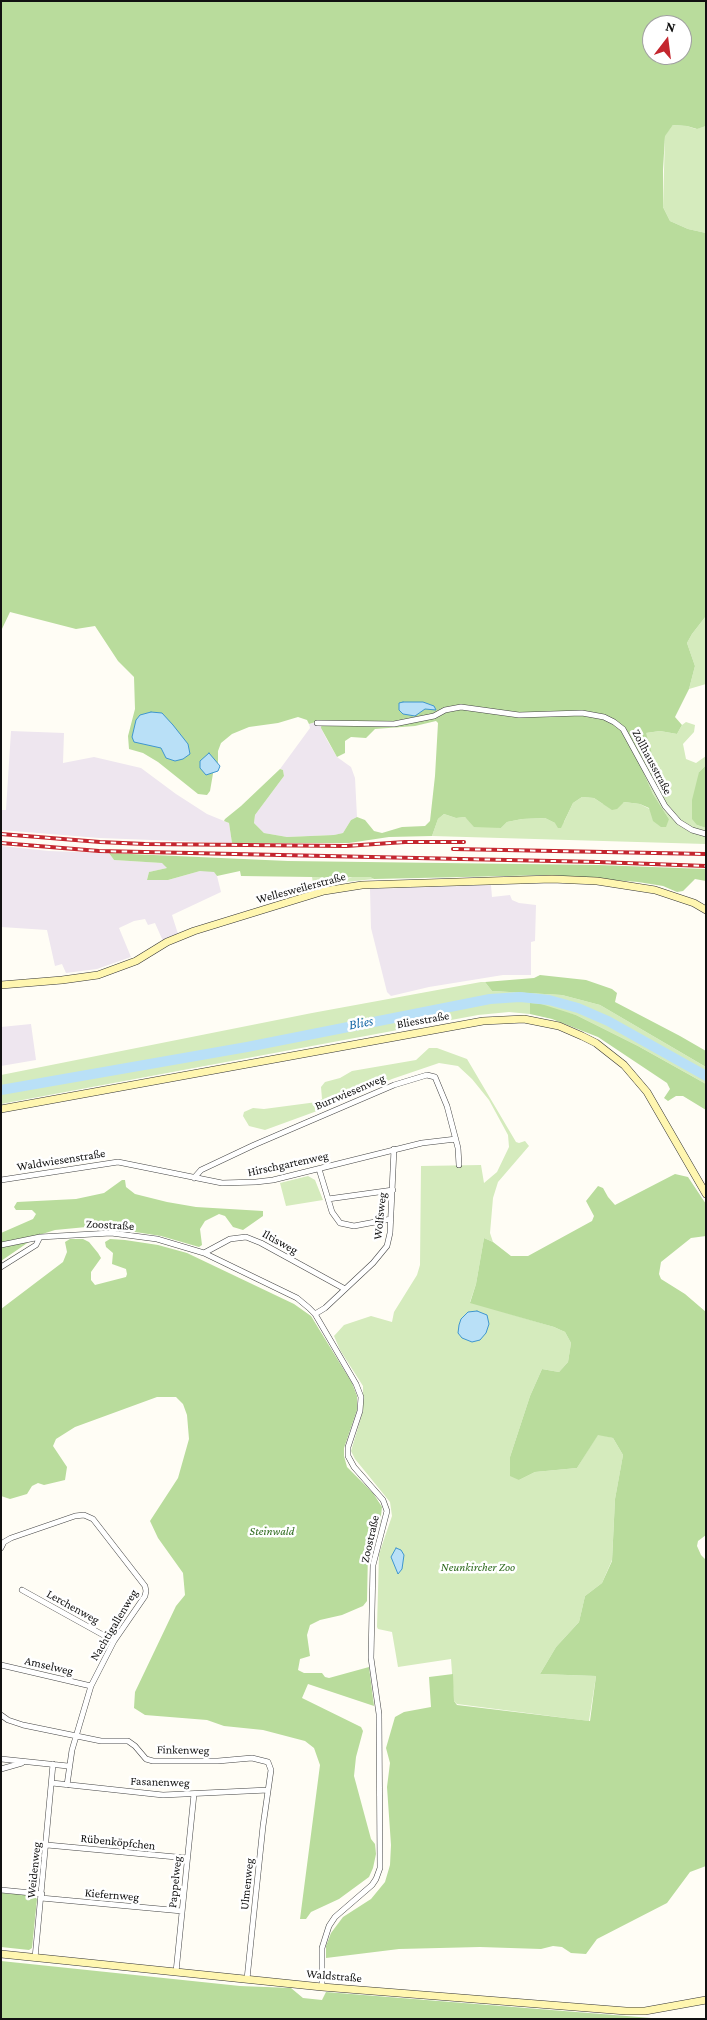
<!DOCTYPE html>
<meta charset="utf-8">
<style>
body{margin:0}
#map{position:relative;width:707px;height:2020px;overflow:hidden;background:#fffdf5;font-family:"Crimson Pro",serif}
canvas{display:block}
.frame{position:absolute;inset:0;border:2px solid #111;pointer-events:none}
.north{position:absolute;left:642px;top:15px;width:50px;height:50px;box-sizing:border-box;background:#fff;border:1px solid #a0a0a0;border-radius:50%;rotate:15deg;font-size:14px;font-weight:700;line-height:20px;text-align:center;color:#111}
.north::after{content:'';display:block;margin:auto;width:18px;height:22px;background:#c4262e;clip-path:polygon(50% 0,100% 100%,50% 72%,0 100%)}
</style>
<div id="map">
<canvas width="707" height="2020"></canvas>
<div class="frame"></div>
<div class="north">N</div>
</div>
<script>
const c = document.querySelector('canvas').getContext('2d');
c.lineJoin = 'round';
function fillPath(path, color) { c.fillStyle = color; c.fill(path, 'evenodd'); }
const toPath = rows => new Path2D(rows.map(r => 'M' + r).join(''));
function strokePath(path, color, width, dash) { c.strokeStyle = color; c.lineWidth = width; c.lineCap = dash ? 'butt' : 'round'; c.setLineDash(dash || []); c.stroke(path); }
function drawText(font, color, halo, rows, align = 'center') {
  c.font = font + ' "Crimson Pro",serif'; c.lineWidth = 5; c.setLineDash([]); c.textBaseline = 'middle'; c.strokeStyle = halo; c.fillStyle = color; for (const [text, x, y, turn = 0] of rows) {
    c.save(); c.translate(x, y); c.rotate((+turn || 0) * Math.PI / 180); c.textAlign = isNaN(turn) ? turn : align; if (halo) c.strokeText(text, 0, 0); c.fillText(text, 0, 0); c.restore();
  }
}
const industrial = toPath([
 [322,720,321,728,327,740,337,757,351,767,355,778,357,817,351,820,343,833,334,835,287,837,264,833,254,823,255,815,284,776,283,770,280,769,310,728,309,724],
 [11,731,64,733,63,763,94,757,141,768,176,794,207,814,229,823,232,843,99,838,1,830,1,810,6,810],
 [1,846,49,851,109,853,114,860,163,863,167,868,149,872,147,880,168,880,200,871,209,871,214,872,217,876,221,892,172,915,178,934,163,941,155,923,148,925,145,919,134,921,119,928,131,957,97,969,66,973,62,964,55,966,47,930,1,927],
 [491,885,492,897,510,895,512,900,519,903,536,905,535,941,531,942,531,975,503,975,429,987,391,996,387,992,371,928,370,889],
 [31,1024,36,1060,1,1066,1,1027]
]);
const green = toPath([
 [673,125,687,126,696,129,706,126,706,233,688,229,670,221,663,207,665,135],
 [706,616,706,684,689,689,695,666,687,643,692,634],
 [686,722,695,725,694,732,683,744,686,759,696,763,706,756,706,765,699,772,697,825,706,828,706,844,432,836,438,819,444,814,456,818,465,817,470,821,501,828,507,822,522,819,545,818,555,823,564,822,573,803,582,797,594,798,603,804,620,804,624,802,640,804,669,819,653,794,638,760,646,733,660,731,677,734,682,725],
 [312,877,347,879,352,877,370,877,374,879,336,883,314,889],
 [481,982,485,982,492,991,562,995,600,1005,706,1067,706,1084,638,1046,576,1015,530,1004,530,1014,509,1012,478,1015,1,1104,1,1075,312,1013],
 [429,1048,437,1048,467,1059,516,1142,519,1143,525,1141,529,1146,498,1182,493,1198,490,1233,493,1242,484,1238,476,1284,470,1302,554,1327,565,1332,571,1343,568,1362,559,1372,542,1369,530,1396,510,1457,519,1480,535,1472,577,1468,598,1434,613,1438,623,1455,615,1499,612,1560,602,1583,585,1596,579,1622,556,1647,540,1674,596,1676,589,1721,457,1704,454,1701,451,1659,398,1667,392,1632,378,1629,377,1627,379,1554,392,1516,390,1502,355,1459,351,1451,363,1411,363,1386,340,1350,334,1336,344,1325,371,1316,392,1322,394,1312,417,1275,420,1265,421,1166,481,1165,484,1183,497,1172,509,1147,508,1135,489,1100,472,1079,458,1066,439,1063,392,1079,328,1107,265,1130,249,1126,243,1116,244,1112,253,1108,264,1109,317,1102,322,1099,321,1087,325,1082,340,1078,352,1071,416,1060],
 [308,1176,315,1180,323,1200,286,1206,280,1183]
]);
const forest = toPath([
 [1,1,706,1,706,126,697,129,687,126,673,125,665,136,663,170,663,207,670,221,688,229,706,233,706,616,692,634,687,643,695,666,689,689,675,717,682,725,677,734,660,731,646,733,652,754,638,760,653,794,669,819,666,827,661,827,653,821,649,808,640,804,624,802,617,809,612,810,594,798,582,797,573,803,561,828,558,828,555,823,545,818,522,819,507,822,501,828,474,827,465,817,456,818,444,814,438,819,432,836,389,837,349,843,232,843,229,823,224,821,225,819,241,806,280,769,283,770,284,776,255,815,254,823,264,833,287,837,334,835,343,833,351,820,357,817,365,820,374,831,382,833,402,827,425,826,430,821,435,776,438,723,436,721,415,726,375,729,366,738,351,737,345,741,345,753,337,757,321,728,322,720,309,724,307,720,298,717,278,723,249,727,232,734,221,743,218,751,218,764,215,762,210,791,207,795,198,794,158,762,143,753,129,749,128,736,135,709,134,677,118,661,95,626,76,629,10,612,1,631],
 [652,25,682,25,682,55,652,55],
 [706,765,706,828,697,825,692,819,692,800,699,772],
 [109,853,288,861,598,865,706,869,706,881,695,879,683,891,677,892,663,886,638,882,551,875,374,879,370,877,352,877,330,880,328,878,312,877,241,876,240,871,217,876,214,872,200,871,168,880,147,880,149,872,167,868,162,863,114,860],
 [540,975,586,980,612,989,617,993,615,1002,680,1036,706,1051,706,1067,600,1005,562,995,492,991,485,982,534,978],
 [530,1003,541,1004,576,1015,638,1046,706,1084,706,1110,683,1096,676,1096,668,1101,664,1098,670,1089,667,1083,598,1037,552,1019,530,1014],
 [675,1174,688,1177,706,1204,706,1236,691,1238,661,1262,659,1274,661,1279,685,1294,706,1312,706,1535,698,1541,697,1546,701,1555,706,1560,706,1866,690,1872,667,1903,597,1939,586,1954,571,1953,562,1947,553,1946,541,1949,480,1947,399,1949,326,1958,326,1946,331,1933,343,1917,371,1899,385,1882,390,1865,391,1845,387,1787,390,1763,386,1748,395,1717,404,1712,431,1707,429,1677,453,1674,454,1701,457,1705,590,1721,596,1676,540,1674,556,1647,579,1622,585,1596,602,1583,612,1561,615,1499,623,1455,613,1438,598,1435,577,1468,535,1472,519,1480,510,1476,510,1457,530,1396,542,1369,559,1372,568,1362,571,1343,565,1332,554,1327,470,1303,476,1284,484,1238,493,1242,511,1256,528,1256,592,1221,594,1216,586,1201,598,1186,603,1188,608,1197,615,1205],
 [122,1180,125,1180,126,1187,135,1194,167,1202,196,1207,263,1211,263,1216,243,1230,233,1227,225,1216,219,1214,205,1221,200,1229,202,1245,199,1247,161,1236,97,1226,55,1230,39,1235,1,1261,1,1233,33,1219,36,1214,32,1210,16,1210,14,1207,17,1202,76,1199,104,1193],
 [70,1239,83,1239,89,1242,98,1253,101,1258,91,1272,91,1280,95,1285,126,1277,127,1274,126,1269,112,1264,113,1253,106,1247,105,1242,110,1239,125,1240,158,1245,187,1253,294,1304,311,1316,352,1383,357,1396,357,1410,344,1448,344,1456,347,1467,373,1493,382,1507,380,1524,368,1552,367,1601,363,1606,342,1615,320,1620,310,1625,307,1635,310,1656,300,1659,298,1670,304,1673,322,1673,325,1677,329,1678,369,1667,374,1706,308,1684,302,1698,361,1727,363,1731,356,1757,354,1776,371,1839,375,1844,376,1854,373,1868,369,1877,339,1899,311,1912,306,1919,300,1919,320,1765,314,1748,305,1741,263,1730,224,1726,207,1720,145,1715,134,1708,135,1692,176,1606,185,1595,183,1573,158,1538,150,1521,178,1478,189,1439,187,1415,183,1404,176,1397,157,1397,75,1427,56,1439,53,1446,67,1467,65,1480,44,1485,38,1483,32,1486,27,1494,10,1499,1,1496,1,1309,63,1262,67,1252,65,1242],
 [1,1893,33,1895,37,1899,32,1948,29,1950,1,1947],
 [1,1961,240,1986,291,1988,303,1998,322,2000,326,1992,664,2019,1,2019]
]);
const water = toPath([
 [403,702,423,702,434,706,436,710,425,709,415,716,403,714,399,710,399,703,403,702],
 [151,712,162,713,173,725,188,744,190,754,183,759,175,761,166,758,161,748,134,742,132,737,136,720,140,715,151,712],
 [209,753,220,766,218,771,206,775,200,768,200,761,209,753],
 [477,1311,487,1315,489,1324,486,1333,480,1340,472,1342,462,1338,458,1333,459,1325,461,1319,468,1312,477,1311],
 [396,1548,401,1550,404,1555,402,1569,398,1574,391,1557,396,1548]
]);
const river = toPath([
 [1,1090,247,1047,490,999,520,997,549,1000,578,1008,608,1021,706,1076]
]);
const street = toPath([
 [317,723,394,724,434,716,445,710,461,707,519,715,582,713,604,717,614,722,623,729,665,806,679,822,692,830,706,834],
 [319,1169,332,1212,340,1223,354,1226,391,1219],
 [194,1178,201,1170,254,1145,394,1085,427,1075,435,1077,447,1106,458,1148,459,1165],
 [1,1180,118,1162,222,1183,256,1182,273,1180,422,1143,456,1139],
 [328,1199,393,1190],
 [1,1245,40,1237,111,1233,157,1239,204,1253,297,1298,309,1308,315,1314,356,1384,361,1397,360,1411,348,1447,348,1456,354,1467,383,1500,387,1511,373,1565,371,1658,379,1714,380,1868,376,1879,372,1885,335,1917,329,1926,322,1948,322,1987],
 [204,1253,230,1239,246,1237,261,1243,345,1289],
 [1,1267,36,1245,40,1237],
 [315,1314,325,1308,373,1263,387,1246,390,1233,394,1149],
 [1,1548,4,1542,11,1538,75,1516,84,1515,93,1519,145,1586,146,1591,145,1596,114,1641,91,1686,72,1750,67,1785],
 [22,1590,114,1641],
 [1,1665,91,1686],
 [1,1715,8,1720,23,1725,101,1741,128,1741,135,1746,146,1759,153,1761,218,1761,252,1758,268,1762,271,1770,263,1826,247,1979],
 [1,1759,68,1766],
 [1,1769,22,1763],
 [52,1783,163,1795,268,1790],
 [47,1845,187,1858],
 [1,1890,42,1894],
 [41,1898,182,1911],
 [35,1958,53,1764],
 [176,1972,194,1794]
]);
const secondary = toPath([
 [1,985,62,980,98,975,136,961,167,942,194,931,324,891,362,885,552,879,597,881,655,890,694,903,706,910],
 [1,1109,483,1021,524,1019,559,1026,582,1036,596,1043,624,1065,647,1092,706,1194],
 [1,1954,322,1987,626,2011,645,2011,706,2000]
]);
const rail = toPath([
 [1,834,100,842,145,844,346,846,405,842,464,842],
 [1,843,99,851,598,862,706,866],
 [453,849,706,854]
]);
const streetNames = [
 ["Zollhausstraße",652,762,62],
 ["Wellesweilerstraße",301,888,-15],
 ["Bliesstraße",423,1020,-10],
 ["Burrwiesenweg",350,1092,-23],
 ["Waldwiesenstraße",61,1160,-9],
 ["Hirschgartenweg",288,1164,-12],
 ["Wolfsweg",380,1216,-84],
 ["Zoostraße",110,1225,3],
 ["Iltisweg",280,1242,29],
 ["Zoostraße",370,1539,-77],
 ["Lerchenweg",73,1607,29],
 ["Nachtigallenweg",114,1625,-59],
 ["Amselweg",49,1666,13],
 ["Finkenweg",183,1750,1],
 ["Fasanenweg",160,1782,2],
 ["Rübenköpfchen",118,1842,6],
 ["Weidenweg",34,1870,-84],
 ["Pappelweg",175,1882,-84],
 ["Ulmenweg",247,1884,-84],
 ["Kiefernweg",112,1895,5],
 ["Waldstraße",334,1976,5]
];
const parkNames = [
 ["Steinwald",272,1531],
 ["Neunkircher Zoo",478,1567]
];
const waterNames = [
 ["Blies",361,1023,-11]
];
fillPath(industrial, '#eee6ef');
fillPath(green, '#d5ebbd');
fillPath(forest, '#b9dc9c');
fillPath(water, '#b9e0f7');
strokePath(water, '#3f96cf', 1);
strokePath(river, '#b9e0f7', 10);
strokePath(street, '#444', 6);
strokePath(secondary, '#333', 8);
strokePath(street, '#fff', 5);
strokePath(secondary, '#fff6b0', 7);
strokePath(rail, '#c4262e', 4);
strokePath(rail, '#fff', 2, [5.5]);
drawText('12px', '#111', '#fff', streetNames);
drawText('italic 12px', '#2f6b1f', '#fff', parkNames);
drawText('italic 14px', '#1768a6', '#fff', waterNames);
</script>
